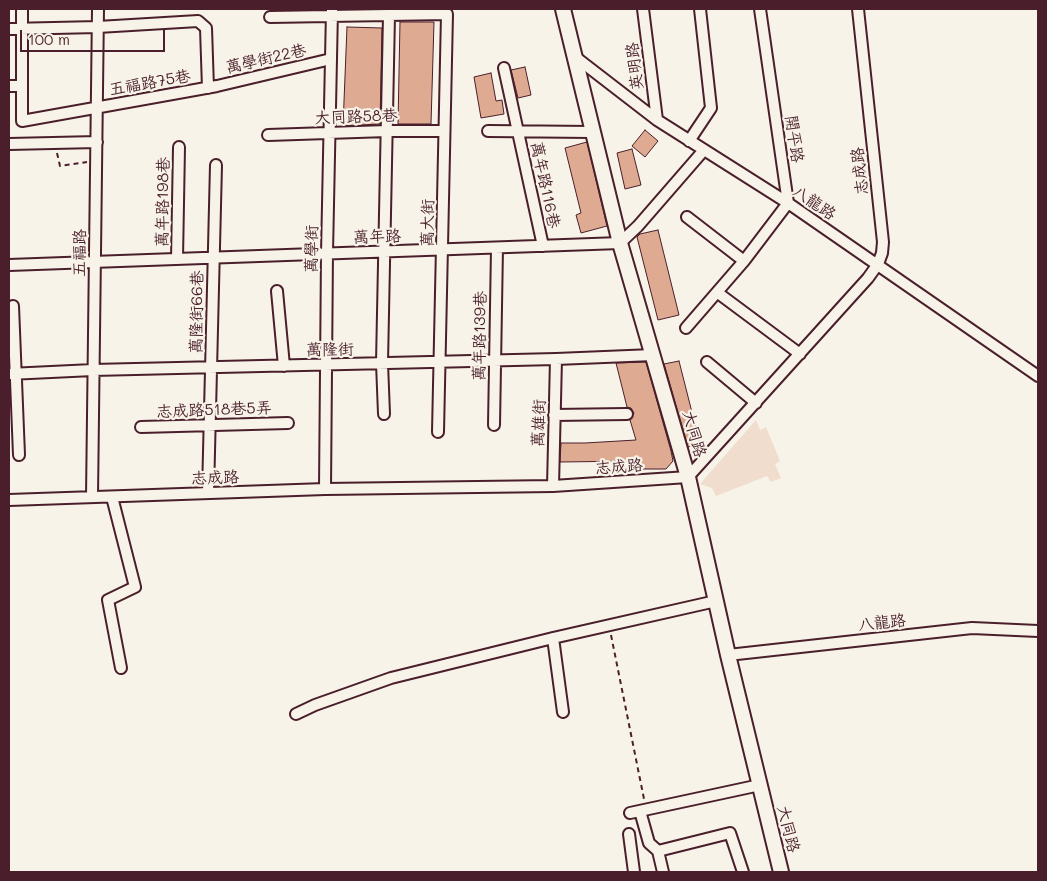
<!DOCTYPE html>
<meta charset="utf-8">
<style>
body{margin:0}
#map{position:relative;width:1047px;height:881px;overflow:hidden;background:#f7f3e8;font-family:Mali,sans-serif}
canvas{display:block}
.frame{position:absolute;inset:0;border:10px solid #4a1f2b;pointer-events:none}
.scale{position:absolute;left:20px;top:30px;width:145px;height:22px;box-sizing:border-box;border:2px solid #4a1f2b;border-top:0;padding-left:6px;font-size:15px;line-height:18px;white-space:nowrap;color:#4a1f2b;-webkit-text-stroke:4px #f7f3e8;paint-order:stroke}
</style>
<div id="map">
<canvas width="1047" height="881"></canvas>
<div class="frame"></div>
<div class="scale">100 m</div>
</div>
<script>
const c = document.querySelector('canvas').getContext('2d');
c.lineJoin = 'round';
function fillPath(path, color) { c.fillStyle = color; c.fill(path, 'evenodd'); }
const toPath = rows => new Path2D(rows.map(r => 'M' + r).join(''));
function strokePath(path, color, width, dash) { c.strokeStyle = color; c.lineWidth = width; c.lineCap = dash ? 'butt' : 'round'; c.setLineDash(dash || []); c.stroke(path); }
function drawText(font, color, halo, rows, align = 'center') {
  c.font = font + ' Mali,"LXGW WenKai TC",sans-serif'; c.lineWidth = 4.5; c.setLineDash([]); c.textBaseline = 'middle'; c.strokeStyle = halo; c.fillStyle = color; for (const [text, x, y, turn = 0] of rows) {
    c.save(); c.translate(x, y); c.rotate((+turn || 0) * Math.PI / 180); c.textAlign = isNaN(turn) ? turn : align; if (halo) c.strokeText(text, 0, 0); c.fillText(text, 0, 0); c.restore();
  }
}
const built = toPath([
 [756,420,760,430,766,427,780,461,775,464,781,478,771,482,767,476,716,496,712,488,700,484]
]);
const building = toPath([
 [400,22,434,22,431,124,398,124,400,22],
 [347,27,382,28,380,124,343,126,347,27],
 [525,67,531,95,518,98,511,70,525,67],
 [491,73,496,101,502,100,504,114,481,118,474,77,491,73],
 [645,130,658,141,645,157,632,146,645,130],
 [587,142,607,226,581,233,576,215,581,213,565,148,587,142],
 [632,149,641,185,625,189,617,153,632,149],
 [658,230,679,315,658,320,637,237,640,234,658,230],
 [679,361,700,444,688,447,664,364,679,361],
 [646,362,671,451,673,461,666,469,638,469,636,461,560,462,561,443,585,443,636,440,630,420,634,413,631,408,627,407,616,363,646,362]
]);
const path = toPath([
 [57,153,60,166,87,162],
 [611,635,644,799]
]);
const minor = toPath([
 [22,9,22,121,217,86,331,59],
 [643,9,657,120],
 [270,17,447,14,438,432],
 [9,29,98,27,198,21,206,28,208,88],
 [574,56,657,120,788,203,1038,376],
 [504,68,543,246],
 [9,86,22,86],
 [488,131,592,132],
 [268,135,387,131,444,131],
 [689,141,711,108,700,9],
 [9,144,97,142],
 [687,217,744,261],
 [177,259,179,147],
 [9,265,620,243,638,226,704,150],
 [277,291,284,366],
 [718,293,800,354],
 [13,306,19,455],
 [686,328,744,261,788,203,760,9],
 [707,362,756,403],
 [9,374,93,370,556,359,653,355],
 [384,414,382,363,389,15],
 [554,415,627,414],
 [494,425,497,248],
 [141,427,288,423],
 [553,486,556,359],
 [325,489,327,253,332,10],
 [208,493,216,165],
 [92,497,98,9],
 [112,497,135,587,108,600,121,668],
 [9,500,325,489,553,486,688,477,868,278,878,264,882,253,883,242,858,9],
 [553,638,563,712],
 [728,655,972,628,1038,631],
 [296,714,315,705,391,678,553,638,716,601],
 [640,811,649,843,658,851],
 [630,813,760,785],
 [629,834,634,872],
 [663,872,658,851,730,833,743,872]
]);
const major = toPath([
 [563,9,620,243,688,477,728,655,781,872]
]);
const streetNames = [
 ["萬學街22巷",266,59,-13],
 ["英明路",635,66,-97],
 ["五福路75巷",150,83,-10],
 ["大同路58巷",356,117,-2],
 ["開平路",794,139,82],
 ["志成路",860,171,-96],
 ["萬年路116巷",545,185,78],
 ["萬年路198巷",163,202,-89],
 ["八龍路",814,203,34],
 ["萬大街",428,223,-89],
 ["萬年路",377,237,-2],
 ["萬學街",312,249,-89],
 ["五福路",80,253,-89],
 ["萬隆街66巷",197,312,-89],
 ["萬年路139巷",480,336,-89],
 ["萬隆街",330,350,-1],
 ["志成路518巷5弄",214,410,-2],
 ["萬雄街",539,423,-88],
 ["大同路",694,434,74],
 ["志成路",619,467,-4],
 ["志成路",215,478,-2],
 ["八龍路",882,623,-6],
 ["大同路",788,829,76]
];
fillPath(built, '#f0ddce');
fillPath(building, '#deab92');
strokePath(building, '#4a1f2b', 1);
strokePath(minor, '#4a1f2b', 14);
strokePath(major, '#4a1f2b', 18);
strokePath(path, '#4a1f2b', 2, [5, 4]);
strokePath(minor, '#f7f3e8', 10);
strokePath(major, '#f7f3e8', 14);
drawText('16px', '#4a1f2b', '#f7f3e8', streetNames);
</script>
